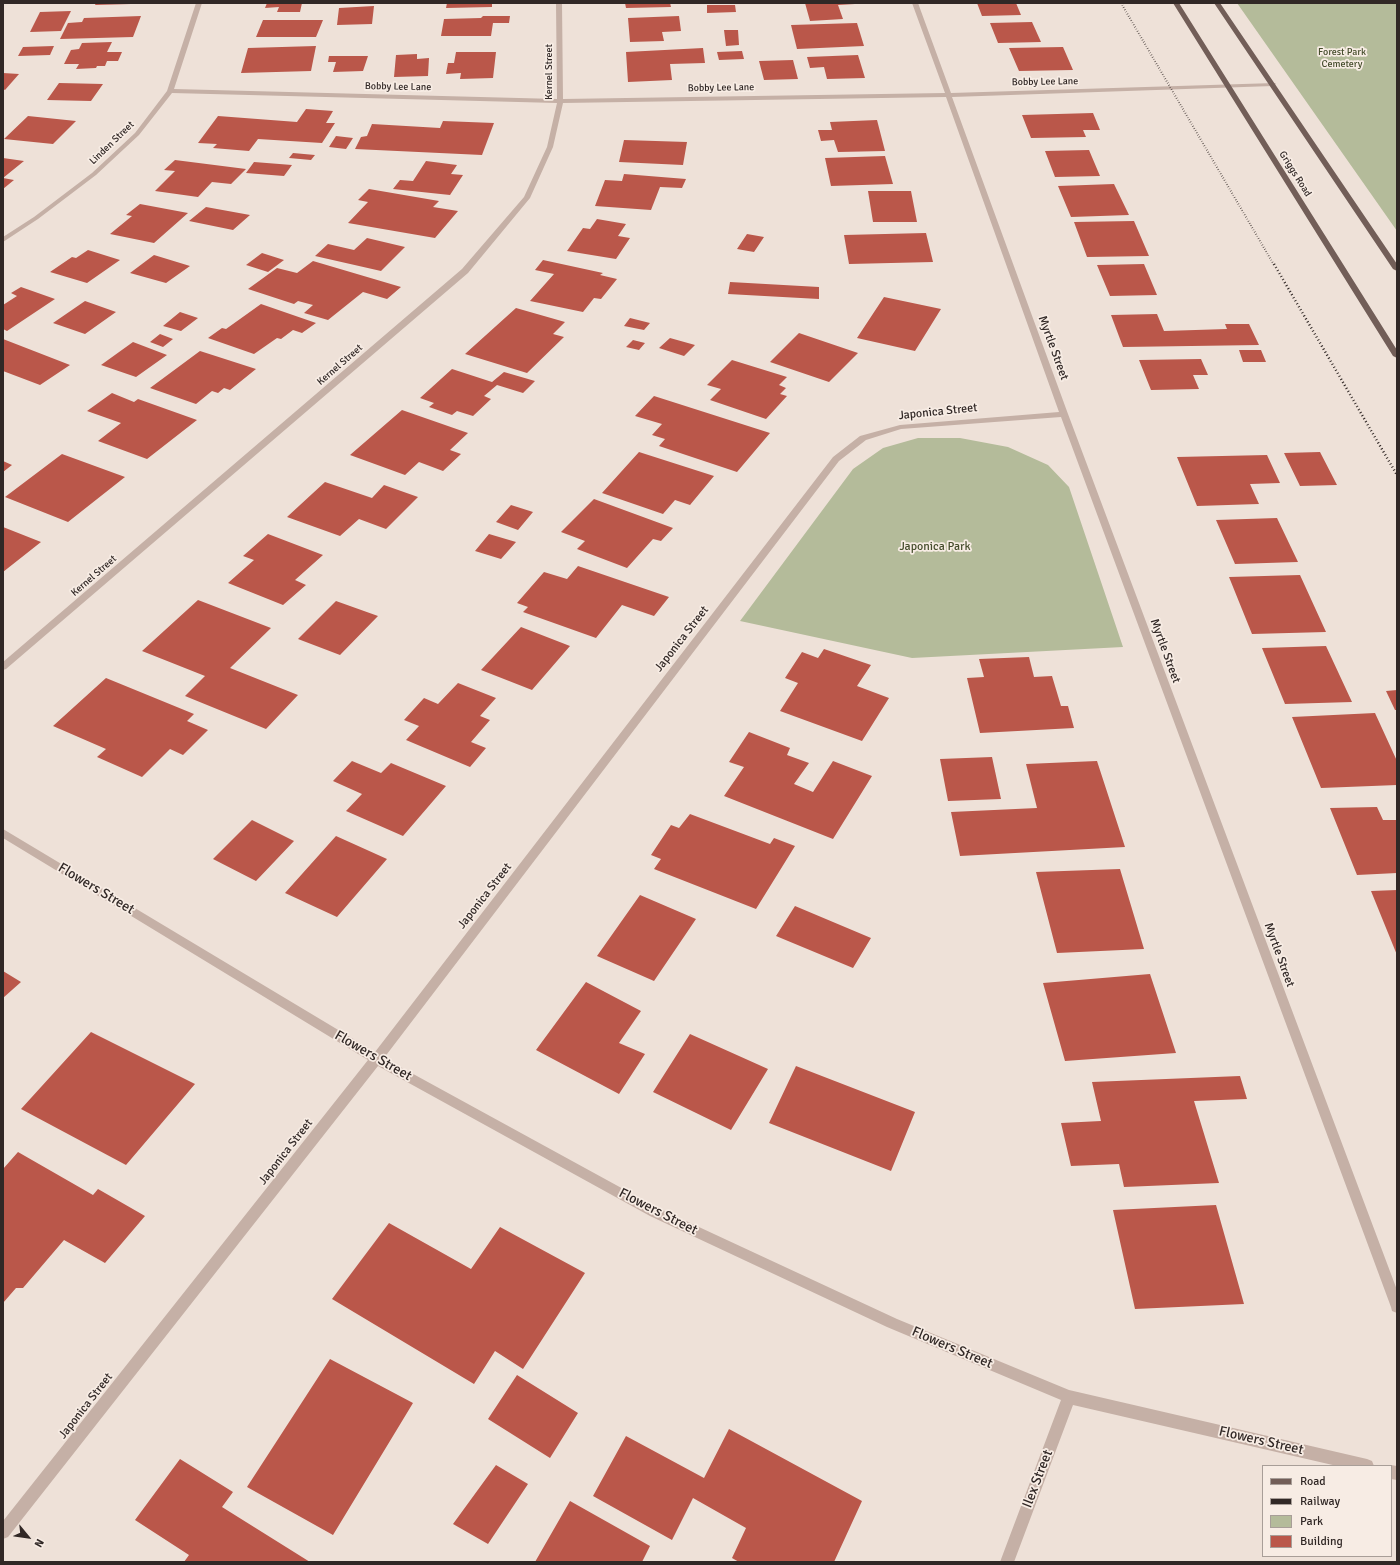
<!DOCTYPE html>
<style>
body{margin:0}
#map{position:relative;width:1400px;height:1565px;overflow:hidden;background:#eee1d8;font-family:Signika,sans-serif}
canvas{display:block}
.frame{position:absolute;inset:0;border:4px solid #312826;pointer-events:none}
.legend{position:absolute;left:1262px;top:1465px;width:130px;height:92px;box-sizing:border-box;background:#f7ece4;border:1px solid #a89e98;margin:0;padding:5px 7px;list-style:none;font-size:12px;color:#312826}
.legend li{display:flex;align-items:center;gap:8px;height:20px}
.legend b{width:20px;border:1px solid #a89e98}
.north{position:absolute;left:8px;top:1517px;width:40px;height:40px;-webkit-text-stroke:3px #f7ece4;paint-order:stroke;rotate:119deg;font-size:11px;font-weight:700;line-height:16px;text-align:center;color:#312826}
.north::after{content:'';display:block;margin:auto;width:14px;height:18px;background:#312826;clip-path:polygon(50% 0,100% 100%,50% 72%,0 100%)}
</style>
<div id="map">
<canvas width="1400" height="1565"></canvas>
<div class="frame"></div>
<ul class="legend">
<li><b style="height:5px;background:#725e58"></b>Road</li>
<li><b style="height:5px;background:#312826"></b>Railway</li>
<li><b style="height:11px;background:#b4bb9a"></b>Park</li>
<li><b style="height:11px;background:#ba574a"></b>Building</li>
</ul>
<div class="north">N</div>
</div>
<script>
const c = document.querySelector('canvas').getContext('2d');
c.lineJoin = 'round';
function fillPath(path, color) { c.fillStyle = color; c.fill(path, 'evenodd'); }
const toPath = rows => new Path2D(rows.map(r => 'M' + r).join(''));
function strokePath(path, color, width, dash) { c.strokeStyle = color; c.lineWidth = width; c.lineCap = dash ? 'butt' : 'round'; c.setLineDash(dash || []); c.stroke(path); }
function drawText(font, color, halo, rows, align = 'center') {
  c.font = font + ' Signika,sans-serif'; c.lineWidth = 3.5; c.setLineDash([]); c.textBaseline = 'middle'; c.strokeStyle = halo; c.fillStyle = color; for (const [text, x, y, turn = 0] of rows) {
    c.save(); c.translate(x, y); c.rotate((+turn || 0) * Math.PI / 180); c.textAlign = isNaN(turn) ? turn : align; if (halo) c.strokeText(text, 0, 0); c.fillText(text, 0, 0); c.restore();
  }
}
const green = toPath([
 [1237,3,1397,3,1397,231],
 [918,438,960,438,1008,447,1048,465,1069,487,1123,647,912,658,740,621,853,469,883,448]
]);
const building = toPath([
 [96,3,132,3,131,4,95,5],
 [267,3,302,3,300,12,277,12,279,7,265,8],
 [447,3,492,3,492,7,446,8],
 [625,3,670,3,671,7,626,8],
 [805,3,855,3,855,4,838,5,843,19,810,21],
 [977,3,1016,3,1021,15,982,16],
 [707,5,735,5,736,12,707,13],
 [374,6,372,24,337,25,339,8],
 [71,11,61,31,30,32,40,12],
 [141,16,133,37,60,39,68,23,82,22,84,18],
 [483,16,510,16,509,23,493,23,491,36,441,36,444,19,481,18],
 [679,16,681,31,662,32,664,41,630,42,628,18],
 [263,20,323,20,316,37,256,37],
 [1032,22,1041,42,998,43,990,23],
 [857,23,864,46,797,49,791,25],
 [724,30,738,30,739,45,726,46],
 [112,42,107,52,122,52,118,61,107,61,105,66,97,66,96,68,76,69,79,64,64,64,71,50,79,49,82,43],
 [54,46,50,55,18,56,23,47],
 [316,46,311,71,241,73,248,48],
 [1063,47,1073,70,1019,71,1009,48],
 [703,48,705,63,670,64,672,80,628,82,626,52],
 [742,51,744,59,719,60,717,52],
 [456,52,496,52,493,78,460,79,461,73,446,74,448,63,454,63],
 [417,54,417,59,429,58,428,76,394,77,396,55],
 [858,55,865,78,827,79,824,67,810,68,807,57],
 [329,56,368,56,363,71,333,72,336,62,328,62],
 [793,60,798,79,764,80,759,61],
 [3,73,19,74,5,90,3,89],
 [59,83,103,84,91,101,47,100],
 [306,109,333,111,326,123,335,123,322,143,258,139,249,151,213,148,217,144,198,143,218,116,297,122],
 [1093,113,1100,130,1083,130,1086,137,1031,138,1022,115],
 [28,116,76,121,53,144,4,139],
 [877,120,885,151,838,152,834,140,821,141,818,130,832,130,830,122],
 [443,121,494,123,482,155,355,149,361,137,367,136,372,124,440,128],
 [336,136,353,138,346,149,329,147],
 [624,140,687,142,683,165,619,162],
 [1089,150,1100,176,1055,177,1045,151],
 [293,153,315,155,311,160,289,158],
 [885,156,893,184,831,186,825,158],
 [3,158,24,161,3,178],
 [175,160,246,169,231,184,212,182,198,197,155,191,175,171,164,170],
 [426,161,457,165,451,174,463,175,450,195,393,189,400,180,413,181],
 [254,162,292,165,284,176,246,173],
 [624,174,686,179,682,188,660,187,651,210,595,206,605,180,622,181],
 [3,178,14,180,3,189],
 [1114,184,1129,215,1071,217,1058,186],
 [369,189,439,201,433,207,458,211,435,238,348,223,368,202,358,200],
 [868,191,911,191,917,222,873,222],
 [140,204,188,213,154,243,110,234,132,216,126,215],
 [206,207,250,215,233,230,189,221],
 [597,219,626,224,618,236,630,238,616,259,567,251,583,228,590,229],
 [1134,221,1149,256,1087,257,1074,222],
 [926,233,933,262,849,264,844,235],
 [747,234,764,237,754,252,737,249],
 [367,238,405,247,381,271,315,256,328,244,354,250],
 [88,250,120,260,87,283,50,272,72,257,76,258],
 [262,253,284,260,268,272,246,265],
 [154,255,190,266,166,283,130,273],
 [543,260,603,273,600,275,617,279,601,299,594,298,583,312,530,301,554,274,535,270],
 [313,261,401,287,387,299,363,292,328,320,304,313,313,305,298,301,294,304,248,289,277,268,297,273],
 [1144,264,1157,295,1110,296,1097,265],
 [730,282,819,287,819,299,728,294],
 [21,287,55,299,7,331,3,329,3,305,17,296,11,293],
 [884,297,941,309,915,351,857,338],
 [85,301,116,312,85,334,53,323],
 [261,304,316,323,302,333,293,330,281,339,277,338,254,354,208,338,222,328,226,329],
 [516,308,565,322,553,334,564,337,527,373,465,354],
 [180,312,198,318,181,331,163,326],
 [1157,314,1164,331,1227,329,1225,324,1249,324,1259,345,1123,347,1111,315],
 [630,318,650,323,644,330,624,326],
 [799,333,858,353,829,382,770,362],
 [160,334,173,339,163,347,150,342],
 [670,338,695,345,684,356,659,348],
 [3,339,70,365,40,385,3,371],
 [633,340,645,343,639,350,626,347],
 [133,342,167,355,136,377,101,365],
 [1239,350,1261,350,1266,362,1243,362],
 [200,351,256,369,230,390,224,388,218,393,212,391,196,404,150,388],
 [1201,359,1208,375,1193,375,1199,389,1151,390,1139,360],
 [732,360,787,377,779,385,786,388,780,394,787,396,766,419,710,400,721,389,707,385],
 [452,369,492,382,504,372,535,381,523,393,497,385,484,396,491,399,473,416,457,411,452,415,429,407,434,403,420,398],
 [112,393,134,402,138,399,197,420,147,459,98,441,121,423,87,411],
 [654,396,770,433,737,472,659,446,665,439,652,435,662,424,635,416],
 [402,410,468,433,450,450,461,454,443,471,419,462,405,475,350,455],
 [639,452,714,476,690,505,675,500,663,514,602,493],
 [1320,452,1337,485,1300,486,1284,453],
 [62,454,125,477,68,522,5,497],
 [1267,455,1280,483,1250,484,1259,504,1197,506,1177,457],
 [3,461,12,465,3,472],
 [325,482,372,498,384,485,418,497,386,529,359,519,340,536,287,517],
 [594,499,673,528,661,541,653,539,627,568,577,549,585,541,561,532],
 [511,505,533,512,518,530,496,522],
 [1277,518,1298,562,1235,564,1216,520],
 [3,527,41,542,3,572],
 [268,534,323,555,295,580,306,585,283,605,228,583,254,560,243,556],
 [489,534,516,542,501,559,475,551],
 [578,566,669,597,654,616,622,605,596,638,523,612,528,607,517,603,544,572,567,579],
 [1300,575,1326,632,1252,634,1229,577],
 [198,600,271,628,230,668,298,695,266,729,185,696,205,676,142,651],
 [336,601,378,616,340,655,298,639],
 [521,627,570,646,532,690,481,670],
 [1326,646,1352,702,1285,704,1262,648],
 [824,649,871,665,857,686,889,698,862,741,780,711,798,683,785,678,802,652,818,658],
 [1029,657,1034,677,1052,676,1061,706,1068,706,1074,728,980,733,967,678,984,677,979,659],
 [106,678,194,714,187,721,208,730,183,755,170,749,142,777,97,757,106,749,53,726],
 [458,683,496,698,480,716,490,720,471,742,486,748,470,767,406,740,419,726,404,720,424,698,438,704],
 [1397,690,1397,710,1395,710,1386,691],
 [1375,713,1397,761,1397,785,1321,788,1292,717],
 [749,732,790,748,787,755,809,763,794,784,813,792,833,761,872,776,833,839,724,796,744,767,729,762],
 [992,757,1001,799,948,801,940,759],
 [352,761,381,773,391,763,446,786,403,836,346,811,362,794,333,781],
 [1097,761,1125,847,960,856,951,812,1037,808,1026,764],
 [1377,807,1383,820,1397,820,1397,873,1357,875,1330,808],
 [690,814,770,844,774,838,795,846,756,909,654,869,661,859,651,855,671,825,679,828],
 [252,820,294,841,256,881,213,859],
 [336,836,387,859,337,917,285,893],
 [1120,869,1144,949,1057,953,1036,872],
 [1397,890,1397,955,1371,891],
 [640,895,696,919,654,981,597,956],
 [795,906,871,938,853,968,776,936],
 [3,971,21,982,3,998],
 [1150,974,1176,1053,1065,1061,1043,983],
 [586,982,641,1011,619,1043,645,1054,619,1094,536,1050],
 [91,1032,195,1084,126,1165,21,1109],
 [690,1034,768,1069,731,1130,653,1092],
 [796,1066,915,1112,891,1171,769,1123],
 [1240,1076,1247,1099,1194,1101,1219,1183,1124,1187,1119,1164,1071,1166,1061,1123,1101,1121,1092,1082],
 [18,1152,93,1195,98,1189,145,1216,105,1263,64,1240,23,1288,16,1288,3,1303,3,1169],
 [1216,1205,1244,1304,1135,1309,1113,1210],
 [389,1223,471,1269,500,1227,585,1273,523,1369,495,1351,474,1384,332,1299],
 [330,1359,413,1403,333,1535,247,1487],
 [517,1375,578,1413,550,1458,488,1419],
 [729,1429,862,1501,834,1562,739,1562,732,1558,746,1528,693,1498,672,1540,593,1496,626,1436,704,1478],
 [180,1459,233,1492,222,1507,310,1562,184,1562,189,1555,135,1520],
 [496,1465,528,1484,488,1544,453,1524],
 [570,1501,650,1546,642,1562,535,1562]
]);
const minor = toPath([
 [196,3,202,3,174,89,557,99,556,3,562,3,563,99,945,93,912,3,918,3,951,93,1275,83,1276,84,1273,86,952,97,1068,414,1397,1290,1397,1313,1392,1311,1391,1307,1061,417,901,429,866,440,839,461,384,1058,658,1208,897,1319,1069,1390,1367,1459,1372,1461,1374,1466,1337,1466,1073,1405,1014,1562,1000,1562,1061,1400,887,1327,650,1216,378,1066,8,1537,3,1539,3,1521,368,1060,3,838,3,829,375,1052,833,457,860,436,900,425,1059,412,946,97,563,103,553,147,530,198,468,273,6,669,3,670,3,662,462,269,524,197,547,147,557,103,172,93,139,135,96,175,38,219,3,242,3,237,34,217,92,173,135,133,167,91,196,3],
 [1391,1465,1397,1466,1397,1480,1391,1479,1391,1466,1389,1466,1391,1465]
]);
const major = toPath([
 [1173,3,1179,3,1397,350,1397,358,1393,356,1173,3],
 [1214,3,1220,3,1397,264,1397,271,1393,269,1214,3]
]);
const railFar1 = toPath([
 [1121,3,1274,265]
]);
const rail = toPath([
 [1274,264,1397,475]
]);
const farParknames = [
 ["Forest Park",1342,52],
 ["Cemetery",1342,64]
];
const farStreetnames = [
 ["Kernel Street",549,72,-90],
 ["Bobby Lee Lane",1045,82,-1],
 ["Bobby Lee Lane",398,87,1],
 ["Bobby Lee Lane",721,88,-1],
 ["Linden Street",112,143,-44],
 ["Griggs Road",1295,174,58],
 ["Kernel Street",340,365,-41],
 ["Kernel Street",94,576,-41]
];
const streetNames = [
 ["Myrtle Street",1053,348,70],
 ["Japonica Street",938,412,-6],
 ["Japonica Street",682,639,-52],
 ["Myrtle Street",1165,651,70],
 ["Japonica Street",485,896,-52],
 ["Myrtle Street",1279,955,70],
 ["Japonica Street",286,1152,-52],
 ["Japonica Street",86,1406,-52]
];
const parkNames = [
 ["Japonica Park",935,547]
];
const nearStreetnames = [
 ["Flowers Street",96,889,31],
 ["Flowers Street",373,1056,30],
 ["Flowers Street",658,1212,27],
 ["Flowers Street",952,1348,23],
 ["Flowers Street",1261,1441,13],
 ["Ilex Street",1038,1479,-69]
];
fillPath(green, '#b4bb9a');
fillPath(building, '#ba574a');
fillPath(minor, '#c5b0a6');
fillPath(major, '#725e58');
strokePath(railFar1, '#312826', 2, [0.5, 2]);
strokePath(rail, '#312826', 2.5, [1, 2.5]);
drawText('10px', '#454d2c', '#f7ece4', farParknames);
drawText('10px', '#312826', '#f7ece4', farStreetnames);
drawText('12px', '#312826', '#f7ece4', streetNames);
drawText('12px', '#454d2c', '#f7ece4', parkNames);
drawText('14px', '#312826', '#f7ece4', nearStreetnames);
</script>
